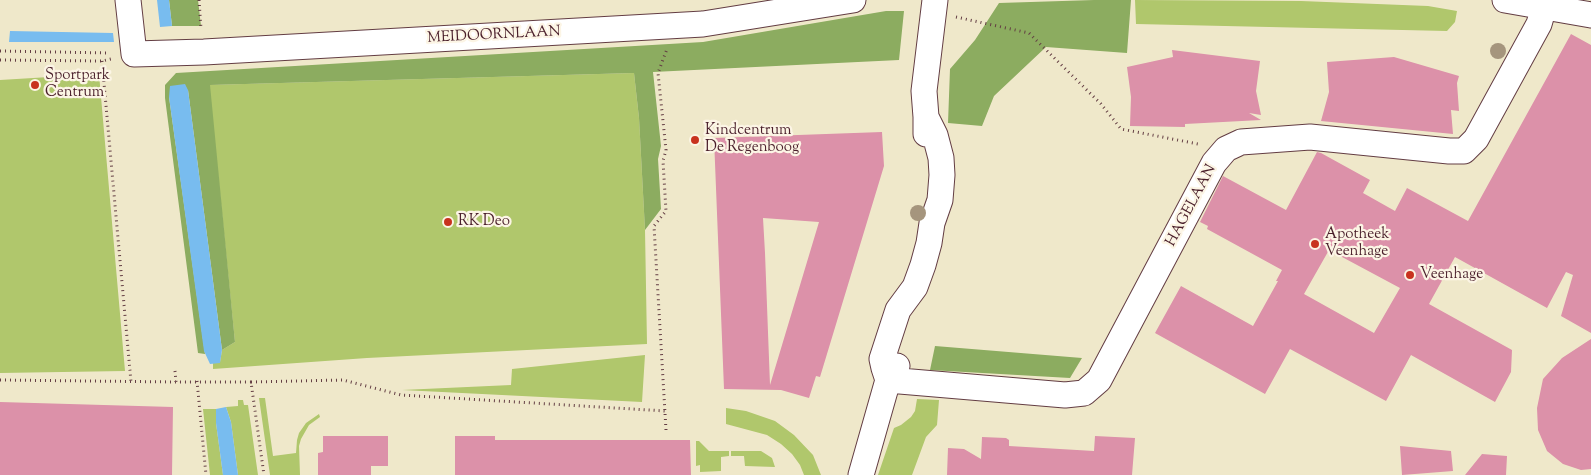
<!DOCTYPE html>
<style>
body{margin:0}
canvas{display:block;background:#efe8ca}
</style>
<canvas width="1591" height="475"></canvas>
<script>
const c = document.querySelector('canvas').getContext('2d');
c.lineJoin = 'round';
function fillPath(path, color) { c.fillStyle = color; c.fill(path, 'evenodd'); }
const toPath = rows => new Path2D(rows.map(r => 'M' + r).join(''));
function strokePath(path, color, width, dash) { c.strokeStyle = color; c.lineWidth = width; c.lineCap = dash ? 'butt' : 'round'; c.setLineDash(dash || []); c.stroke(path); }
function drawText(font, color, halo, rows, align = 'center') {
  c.font = font + ' "Sorts Mill Goudy",serif'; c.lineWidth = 4.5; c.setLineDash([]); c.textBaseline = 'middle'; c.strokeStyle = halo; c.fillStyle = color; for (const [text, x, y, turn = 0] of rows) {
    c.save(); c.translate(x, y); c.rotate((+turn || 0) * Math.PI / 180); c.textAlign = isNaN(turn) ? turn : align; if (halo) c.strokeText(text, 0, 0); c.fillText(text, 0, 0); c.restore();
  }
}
const green = toPath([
 [1135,0,1301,1,1428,6,1457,11,1455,22,1447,31,1136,24],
 [634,73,639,118,645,230,647,344,367,358,213,369,213,363,220,362,222,350,235,342,209,85],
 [99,74,125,371,0,373,0,80],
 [645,355,642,402,402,390,511,385,512,369],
 [259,398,265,398,273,456,296,453,297,440,299,433,306,423,319,414,320,417,309,425,301,439,299,446,300,475,270,475],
 [917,399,939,400,937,425,926,437,912,475,878,475,894,428,901,425,911,417,915,411],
 [238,400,243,400,244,405,248,405,258,475,238,475,231,422,226,407,238,406],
 [726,408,746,411,775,421,794,435,813,455,821,475,804,475,800,465,792,454,781,444,767,435,726,424],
 [203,409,216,409,216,423,223,475,210,475],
 [696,441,699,441,709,451,729,451,729,456,721,457,721,471,700,472,700,465,696,466],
 [731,451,761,451,772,458,775,467,745,466,744,456,731,456]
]);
const forest = toPath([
 [169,0,198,0,201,26,172,26],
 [1094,0,1131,0,1127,53,1046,47,994,96,982,126,948,123,950,69,975,40,999,3],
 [886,11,904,11,899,60,653,72,661,146,658,159,661,209,645,230,639,118,634,73,210,85,235,342,222,350,188,90,169,97,205,354,198,353,165,98,165,85,176,73,703,42],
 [935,346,1082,358,1070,378,930,370]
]);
const water = toPath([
 [157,0,169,0,172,26,160,27],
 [10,31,113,33,114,42,9,42],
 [185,84,188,90,222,350,220,363,210,364,204,351,169,97,170,86],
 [226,407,231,422,238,475,223,475,216,423,216,409]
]);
const building = toPath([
 [1571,34,1591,45,1591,333,1561,316,1573,275,1566,272,1547,308,1455,257,1429,304,1512,350,1511,372,1495,402,1411,355,1386,401,1290,349,1265,394,1155,333,1181,286,1253,326,1278,281,1276,281,1282,270,1207,229,1208,226,1200,222,1223,176,1286,210,1317,152,1321,153,1370,180,1363,193,1395,211,1407,188,1468,221],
 [1329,250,1400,288,1374,333,1304,294],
 [1172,50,1260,61,1256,91,1261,115,1249,113,1261,120,1185,124,1185,127,1130,126,1131,97,1127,67,1173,57],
 [1394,57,1459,76,1457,83,1459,111,1451,110,1453,134,1321,121,1329,92,1327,62],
 [882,132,884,166,820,377,816,376,809,398,781,390,724,389,714,138],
 [763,218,819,222,770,385,765,253],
 [1591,339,1591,469,1581,470,1563,464,1547,451,1538,430,1537,408,1543,379,1562,358],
 [0,402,173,407,172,475,0,475],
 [323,436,388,436,388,466,371,466,371,475,318,475,318,453,323,452],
 [455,436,495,436,495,440,690,440,691,475,455,475],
 [1095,436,1135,438,1132,475,947,475,948,448,964,449,981,459,982,437,1006,438,1009,440,1009,446,1094,451],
 [1400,446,1451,451,1453,471,1402,475],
 [1482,454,1507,456,1506,475,1465,475]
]);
const path = toPath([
 [199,0,201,29],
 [956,17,1029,33,1101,104,1121,129,1198,144],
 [0,51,109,53],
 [0,60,102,61,111,59],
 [102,61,131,382],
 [175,371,176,382,251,382,264,475],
 [0,380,176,382],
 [197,381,206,475],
 [251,382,343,380,401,395,665,411],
 [666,430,654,226,666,211,663,161,666,150,658,73,667,49]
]);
const minor = toPath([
 [128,0,134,54,204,52,703,24,853,0],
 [1505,0,1591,15],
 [926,134,926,117,924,91,935,0],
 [888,380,1065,395,1084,393,1099,380,1214,163,1226,149,1241,142,1310,137,1449,151,1464,151,1476,139,1539,24,1546,0],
 [888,380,884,368,882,359,898,310,915,287,923,265,929,243,932,223,940,200,942,175,941,158,935,135,926,117],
 [861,475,888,380,897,366]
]);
const trees = [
 [1498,51],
 [918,213]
];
const markers = [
 [35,85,5,"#c8321e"],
 [695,140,5,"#c8321e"],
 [448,222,5,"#c8321e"],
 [1315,244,5,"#c8321e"],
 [1410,275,5,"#c8321e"]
];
const streetNames = [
 ["MEIDOORNLAAN",494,36,-3],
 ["HAGELAAN",1192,206,-62]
];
const poiNames = [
 ["Sportpark",45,76],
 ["Centrum",45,93],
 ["Kindcentrum",705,131],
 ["De Regenboog",705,148],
 ["RK Deo",458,222],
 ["Apotheek",1325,235],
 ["Veenhage",1325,252],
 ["Veenhage",1420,275]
];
fillPath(green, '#b0c76c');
fillPath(forest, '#8cac60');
fillPath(water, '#78bcef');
fillPath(building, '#dc91a9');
strokePath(minor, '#633d43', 27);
strokePath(path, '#633d43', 3, [1, 4]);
strokePath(minor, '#fff', 25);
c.fillStyle = '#a5957d';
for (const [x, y] of trees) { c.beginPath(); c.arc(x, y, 8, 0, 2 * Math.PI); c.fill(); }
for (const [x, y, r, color] of markers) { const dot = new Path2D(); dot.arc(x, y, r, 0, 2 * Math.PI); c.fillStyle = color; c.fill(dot); strokePath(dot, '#fcf5e5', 2); }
drawText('15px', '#4a1f2b', '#fcf5e5', streetNames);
drawText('15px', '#4a1f2b', '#fcf5e5', poiNames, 'left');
</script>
